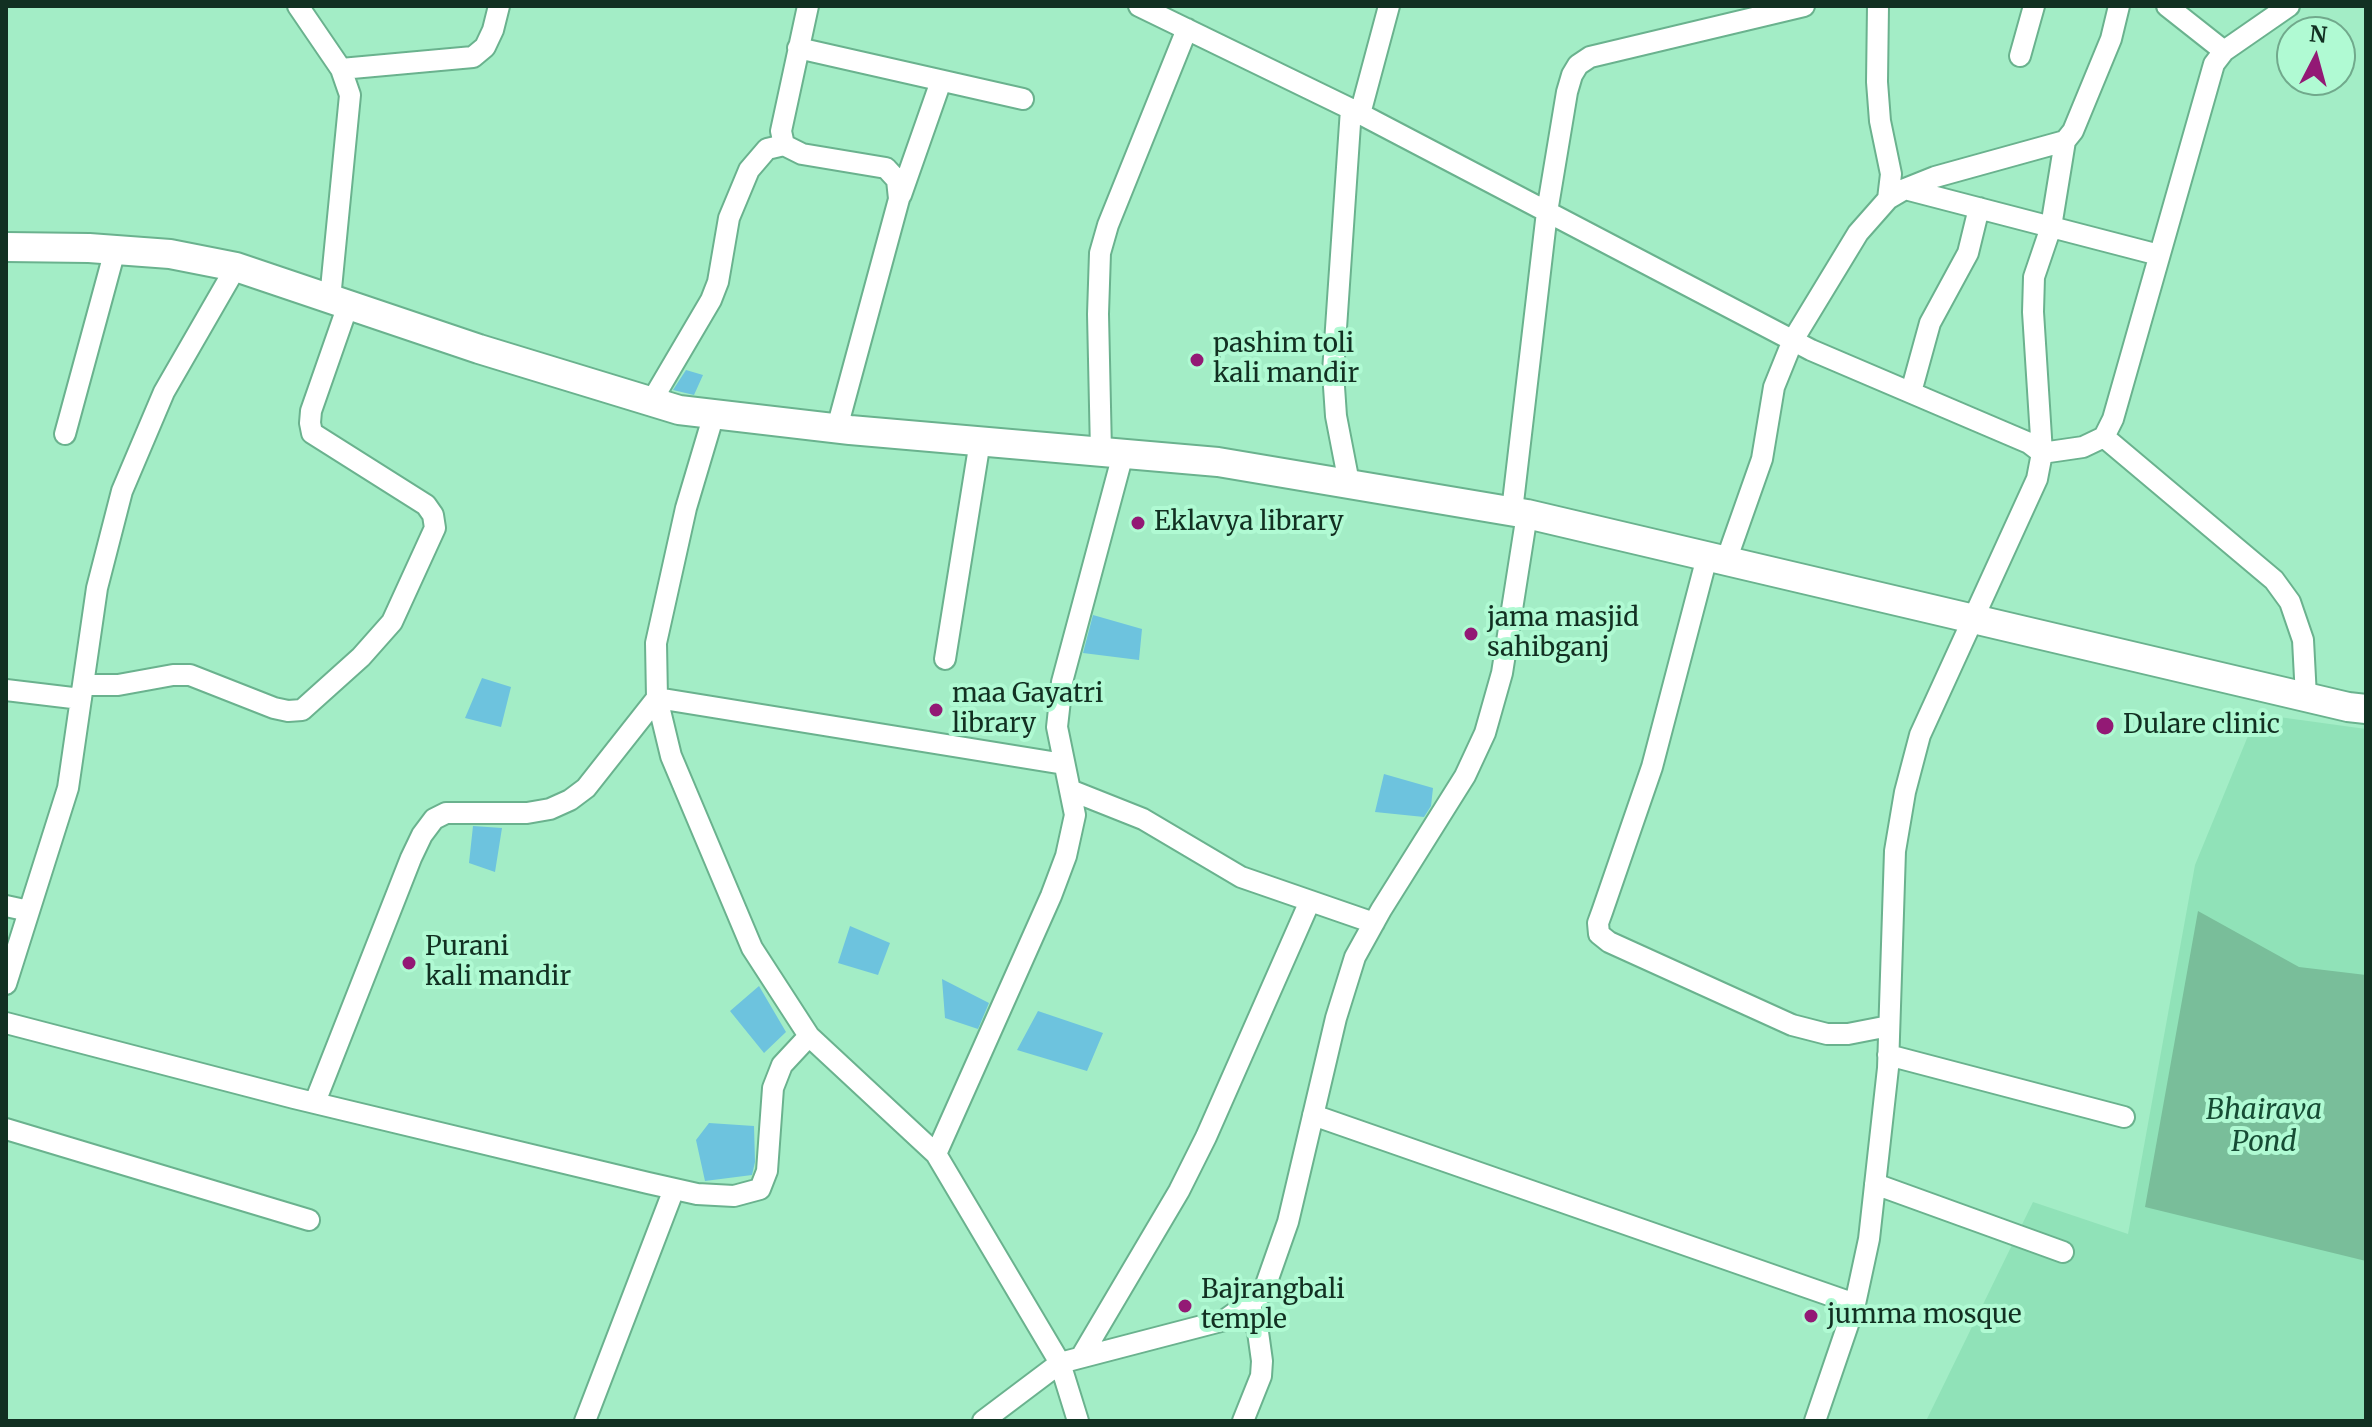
<!DOCTYPE html>
<style>
body{margin:0}
#map{position:relative;width:2372px;height:1427px;overflow:hidden;background:#a3edc6;font-family:Merriweather,serif}
canvas{display:block}
.frame{position:absolute;inset:0;border:8px solid #123022;pointer-events:none}
.north{position:absolute;left:2276px;top:16px;width:80px;height:80px;box-sizing:border-box;background:#b0fad3;border:2px solid #71a98c;border-radius:50%;rotate:6deg;font-size:22px;font-weight:700;line-height:32px;text-align:center;color:#123022}
.north::after{content:'';display:block;margin:auto;width:28px;height:36px;background:#931975;clip-path:polygon(50% 0,100% 100%,50% 72%,0 100%)}
</style>
<div id="map">
<canvas width="2372" height="1427"></canvas>
<div class="frame"></div>
<div class="north">N</div>
</div>
<script>
const c = document.querySelector('canvas').getContext('2d');
c.lineJoin = 'round';
function fillPath(path, color) { c.fillStyle = color; c.fill(path, 'evenodd'); }
const toPath = rows => new Path2D(rows.map(r => 'M' + r).join(''));
function strokePath(path, color, width, dash) { c.strokeStyle = color; c.lineWidth = width; c.lineCap = dash ? 'butt' : 'round'; c.setLineDash(dash || []); c.stroke(path); }
function drawText(font, color, halo, rows, align = 'center') {
  c.font = font + ' Merriweather,serif'; c.lineWidth = 8; c.setLineDash([]); c.textBaseline = 'middle'; c.strokeStyle = halo; c.fillStyle = color; for (const [text, x, y, turn = 0] of rows) {
    c.save(); c.translate(x, y); c.rotate((+turn || 0) * Math.PI / 180); c.textAlign = isNaN(turn) ? turn : align; if (halo) c.strokeText(text, 0, 0); c.fillText(text, 0, 0); c.restore();
  }
}
const built = toPath([
 [2257,714,2366,729,2366,1421,1926,1421,2033,1202,2128,1234,2195,865]
]);
const water = toPath([
 [2198,911,2299,967,2366,975,2366,1261,2145,1207]
]);
const building = toPath([
 [686,370,703,375,694,395,673,390],
 [1093,615,1142,629,1139,660,1083,653],
 [482,678,511,687,501,727,465,718],
 [1384,774,1433,788,1431,806,1424,817,1375,812],
 [473,826,502,828,495,872,469,863],
 [850,926,890,943,878,975,838,963],
 [942,979,989,1003,978,1029,945,1018],
 [759,986,786,1032,764,1053,730,1011],
 [1038,1011,1103,1033,1087,1071,1017,1050],
 [709,1123,754,1126,755,1162,752,1175,705,1181,696,1140]
]);
const street = toPath([
 [298,6,341,69,350,95,330,299],
 [808,6,781,131,784,145,802,154,886,168,897,180,899,199,837,428],
 [1139,6,1351,109,1811,350,2029,443,2042,453,2037,479,1920,735,1905,792,1895,851,1888,1068,1869,1239,1855,1304,1815,1421],
 [1878,6,1877,82,1880,121,1891,174,1888,199],
 [2167,6,2224,51],
 [798,48,1023,99],
 [2020,56,2034,6],
 [341,69,473,57,485,47,493,30,499,6],
 [1360,114,1389,6],
 [2065,141,2051,227,2034,277,2033,312,2042,453,2083,447,2104,437,2113,419,2214,64,2224,51,2289,6],
 [1905,189,2159,255],
 [901,195,941,81],
 [1911,392,1930,323,1968,253,1979,208],
 [651,402,711,300,718,282,729,218,749,170,767,149,784,145],
 [714,414,686,508,656,643,657,698,671,756,752,948,809,1036,936,1154,1060,1363,1078,1421],
 [65,434,115,250],
 [2104,437,2274,580,2290,602,2303,640,2306,697],
 [1101,452,1098,314,1100,253,1108,225,1187,29],
 [1349,483,1336,416,1333,372,1351,109],
 [1512,511,1547,212,1567,92,1572,75,1578,65,1590,57,1804,6],
 [1707,557,1652,767,1602,912,1598,923,1599,934,1609,942,1792,1025,1827,1034,1848,1034,1889,1026],
 [1726,561,1762,459,1774,387,1793,340,1858,233,1888,199,1905,189,1935,177,2065,141,2073,131,2111,39,2119,6],
 [945,659,980,441],
 [83,685,118,685,173,675,190,675,274,708,288,711,302,710,361,657,392,622,435,528,433,515,426,505,312,433,310,423,311,411,348,305],
 [6,690,81,699],
 [1070,790,1143,819,1241,877,1374,923],
 [6,906,29,911],
 [6,984,68,788,97,588,122,491,164,392,236,267],
 [6,1023,294,1098,648,1183,697,1194,734,1196,760,1189,767,1171,773,1088,782,1065,809,1036],
 [1888,1055,2124,1117],
 [315,1102,411,858,422,835,434,819,446,813,527,813,550,809,570,800,586,788,657,698,1064,764],
 [1313,1115,1855,1304],
 [6,1129,309,1220],
 [936,1154,1051,896,1066,856,1075,815,1057,727,1062,682,1123,454],
 [1875,1184,2063,1252],
 [1081,1357,1179,1191,1206,1137,1310,901],
 [585,1421,674,1189],
 [983,1421,1060,1363,1225,1320,1263,1293,1288,1222,1336,1018,1355,957,1381,910,1465,776,1485,733,1502,673,1527,514],
 [1243,1421,1261,1376,1262,1361,1258,1332,1249,1302]
]);
const secondary = toPath([
 [6,247,89,248,170,254,236,267,479,349,679,410,850,430,1218,462,1527,514,2348,707,2366,709]
]);
const markers = [
 [1197,360,8,"#931975"],
 [1138,523,8,"#931975"],
 [1471,634,8,"#931975"],
 [936,710,8,"#931975"],
 [2105,726,10,"#931975"],
 [409,963,8,"#931975"],
 [1185,1306,8,"#931975"],
 [1811,1316,8,"#931975"]
];
const poiNames = [
 ["pashim toli",1213,345],
 ["kali mandir",1213,375],
 ["Eklavya library",1154,523],
 ["jama masjid",1487,619],
 ["sahibganj",1487,649],
 ["maa Gayatri",952,695],
 ["library",952,725],
 ["Dulare clinic",2123,726],
 ["Purani",425,948],
 ["kali mandir",425,978],
 ["Bajrangbali",1201,1291],
 ["temple",1201,1321],
 ["jumma mosque",1827,1316]
];
const waterNames = [
 ["Bhairava",2264,1111],
 ["Pond",2264,1143]
];
fillPath(built, '#90e2b8');
fillPath(water, '#79be9a');
fillPath(building, '#6dc3de');
strokePath(street, '#6ab28e', 24);
strokePath(secondary, '#6ab28e', 32);
strokePath(street, '#fff', 20);
strokePath(secondary, '#fff', 28);
for (const [x, y, r, color] of markers) { const dot = new Path2D(); dot.arc(x, y, r, 0, 2 * Math.PI); c.fillStyle = color; c.fill(dot); strokePath(dot, '#b0fad3', 3); }
drawText('26px', '#123022', '#b0fad3', poiNames, 'left');
drawText('italic 28px', '#164c34', '#b0fad3', waterNames);
</script>
